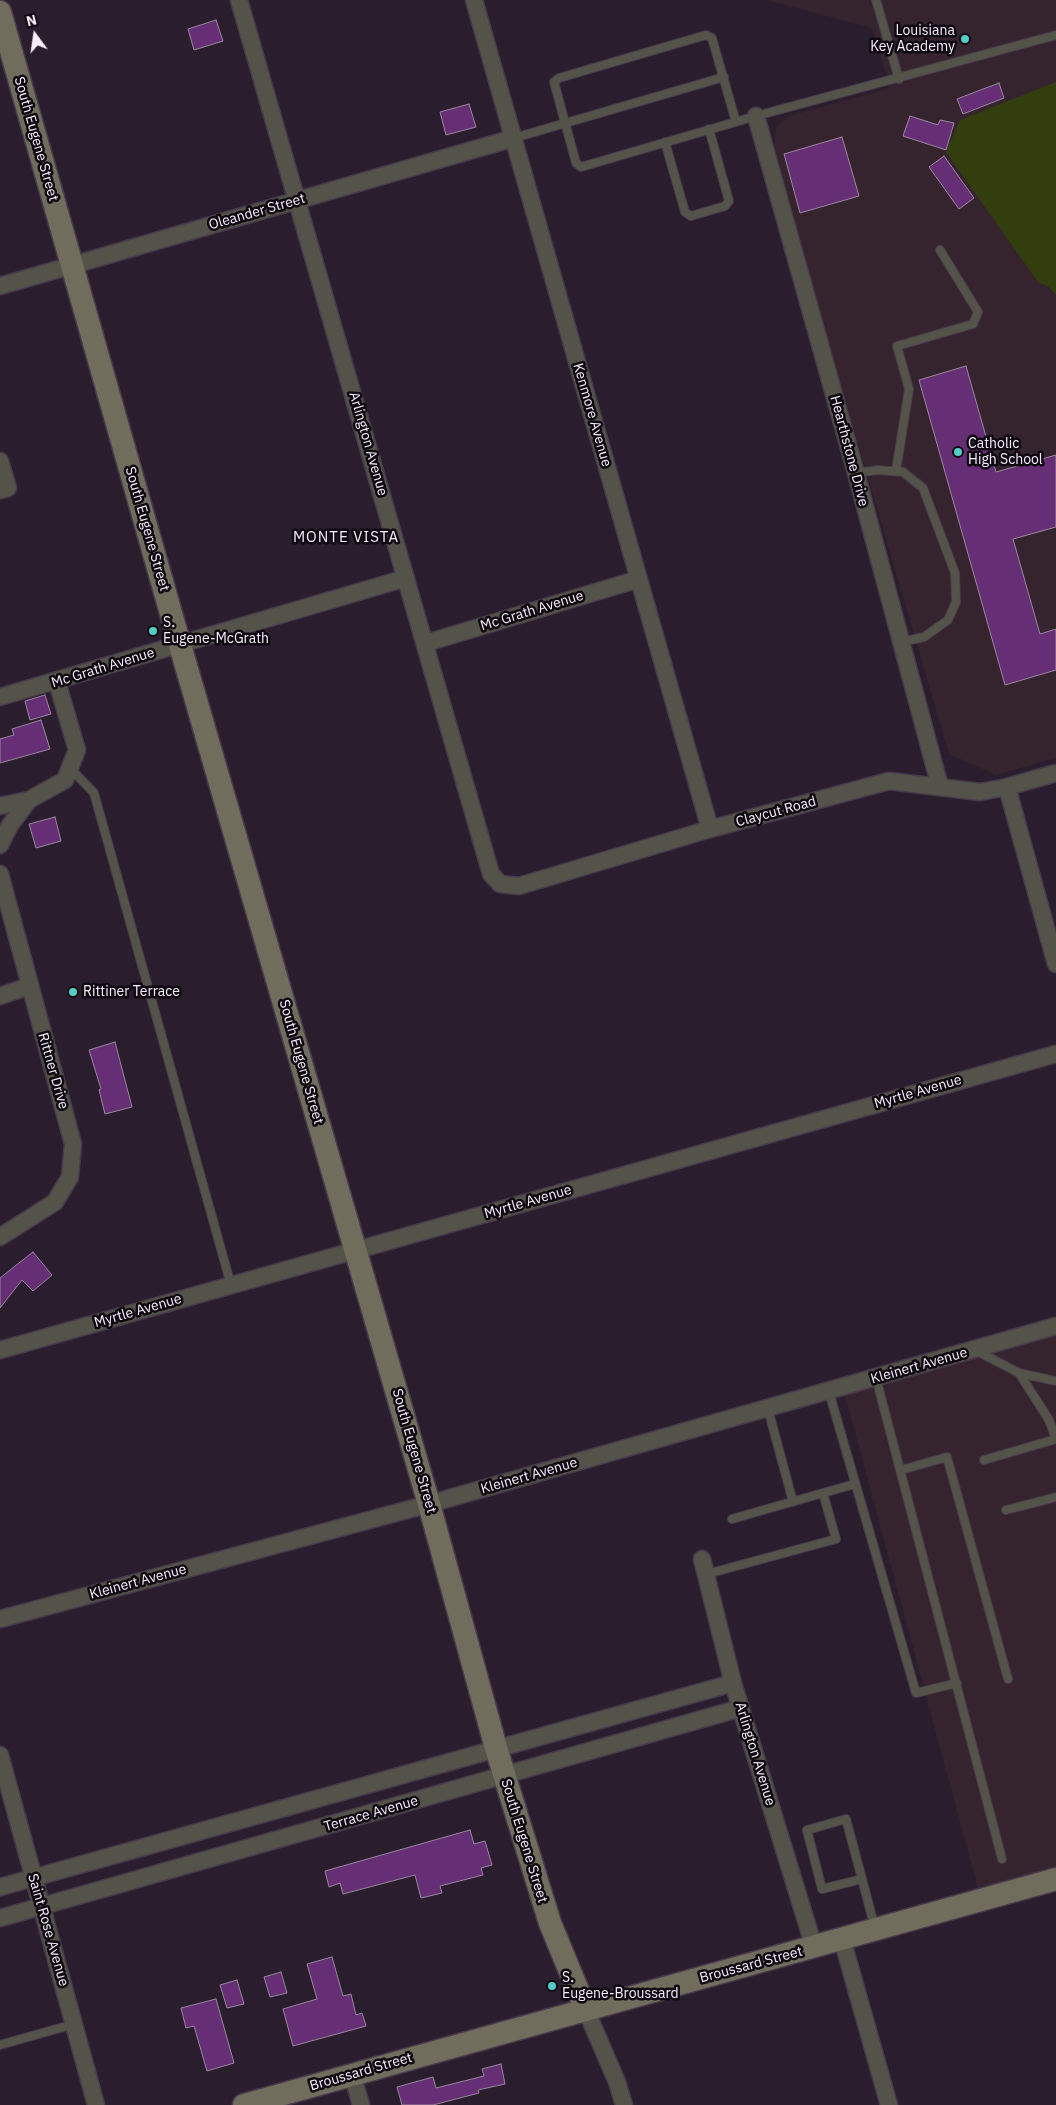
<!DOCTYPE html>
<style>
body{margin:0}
#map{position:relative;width:1056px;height:2105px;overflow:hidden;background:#2a1d2e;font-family:"IBM Plex Sans",sans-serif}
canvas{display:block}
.north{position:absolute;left:10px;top:10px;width:50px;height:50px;-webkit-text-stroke:4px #0f0a11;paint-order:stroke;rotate:346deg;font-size:14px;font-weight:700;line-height:20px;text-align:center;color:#f8eefa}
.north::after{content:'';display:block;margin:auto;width:18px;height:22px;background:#f8eefa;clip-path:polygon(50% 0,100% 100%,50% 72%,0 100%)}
</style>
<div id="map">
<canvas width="1056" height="2105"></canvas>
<div class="north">N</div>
</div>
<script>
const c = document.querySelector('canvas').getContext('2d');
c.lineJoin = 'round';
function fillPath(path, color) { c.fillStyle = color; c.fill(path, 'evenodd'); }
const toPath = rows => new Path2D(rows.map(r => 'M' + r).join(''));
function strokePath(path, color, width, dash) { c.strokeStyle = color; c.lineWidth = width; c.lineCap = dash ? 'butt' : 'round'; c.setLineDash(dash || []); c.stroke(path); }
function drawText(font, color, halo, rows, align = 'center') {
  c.font = font + ' "IBM Plex Sans",sans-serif'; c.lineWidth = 5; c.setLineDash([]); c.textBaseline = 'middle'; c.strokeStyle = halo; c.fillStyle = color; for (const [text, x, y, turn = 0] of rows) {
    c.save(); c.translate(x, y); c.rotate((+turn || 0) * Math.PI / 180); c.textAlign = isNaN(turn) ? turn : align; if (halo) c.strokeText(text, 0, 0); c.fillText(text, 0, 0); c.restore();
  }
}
const education = toPath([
 [766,0,1056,0,1056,758,996,775,949,754,830,348,774,143,777,126,789,116,890,88,872,28],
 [1056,1327,1056,1879,981,1900,843,1388]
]);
const green = toPath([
 [1056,82,1056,295,1049,287,1038,282,946,152,960,120]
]);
const building = toPath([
 [216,20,223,41,194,50,188,29,216,20],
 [999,83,1004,98,963,114,957,99,999,83],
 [469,104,476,127,446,135,440,112,469,104],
 [910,116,938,125,940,120,954,123,946,150,903,136,910,116],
 [842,137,859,196,800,213,784,154,842,137],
 [944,156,974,198,959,209,929,167,944,156],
 [966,366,996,472,1056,455,1056,527,1013,539,1040,634,1056,629,1056,670,1005,685,919,380,966,366],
 [45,695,51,714,30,720,25,701,45,695],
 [41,720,50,749,0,763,0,739,14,735,12,729,41,720],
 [55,817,61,841,36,848,29,824,55,817],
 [115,1042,132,1107,105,1114,99,1090,101,1089,89,1050,115,1042],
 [33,1252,52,1275,33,1291,22,1280,0,1308,0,1278,33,1252],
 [470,1830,474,1844,485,1841,492,1865,481,1868,483,1875,440,1886,442,1893,421,1898,415,1875,343,1894,340,1883,329,1887,325,1871,470,1830],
 [332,1957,343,1996,351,1994,356,2015,362,2013,366,2026,293,2046,283,2009,317,1999,307,1964,332,1957],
 [281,1972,287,1993,270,1997,264,1977,281,1972],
 [237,1980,244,2004,227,2008,220,1985,237,1980],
 [216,1999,234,2063,207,2071,194,2026,186,2028,181,2008,216,1999],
 [501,2064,505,2084,478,2090,479,2093,433,2105,402,2105,397,2087,433,2077,436,2088,484,2076,482,2069,501,2064]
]);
const lane = toPath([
 [876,0,899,79],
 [736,122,712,38,706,35,559,78,554,82,576,163,581,167,756,116,1056,35],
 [514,138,724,77],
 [665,142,685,212,691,216,725,206,729,201,709,129],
 [896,471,909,389,897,346,973,324,978,312,940,250],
 [856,473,878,470,903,472,923,488,955,573,956,602,948,620,924,637,901,642],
 [70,768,94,793,231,1285],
 [977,1351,1019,1373,1056,1381],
 [876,1378,1002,1859],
 [829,1392,916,1693,957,1683],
 [768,1409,793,1502],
 [984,1460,1056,1439,1049,1420,1019,1373],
 [901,1470,947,1457,1008,1679],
 [823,1493,855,1484],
 [1006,1510,1056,1497],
 [707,1574,836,1539,823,1493,732,1519],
 [862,1879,822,1889,807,1830,846,1819,862,1879,875,1928],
 [0,2045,74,2024]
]);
const street = toPath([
 [239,0,491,874,500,884,519,886,710,829,889,781,980,792,1007,787,1056,773],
 [474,0,710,829],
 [756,116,856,473,940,787],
 [0,286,514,138],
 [0,461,8,488,0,490],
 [426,643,639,579],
 [0,697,406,578],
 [1007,787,1056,964],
 [0,806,29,800],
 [0,845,10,825,29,800,65,780,77,750,57,682],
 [0,874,73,1144,70,1177,55,1202,0,1237],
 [0,996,29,986],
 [0,1350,1056,1054],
 [702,1559,733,1683,814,1947],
 [0,1619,429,1504,1056,1326],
 [0,1755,96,2105],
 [0,1887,733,1683],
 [0,1918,741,1708],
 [842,1939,889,2105],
 [586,2010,617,2082,624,2105],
 [352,2074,361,2105]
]);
const secondary = toPath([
 [0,12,180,645,429,1504,496,1748,550,1923,586,2010],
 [244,2105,1056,1879]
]);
const markers = [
 [965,39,5,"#54cdc7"],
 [958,452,5,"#54cdc7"],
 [153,631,5,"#54cdc7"],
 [73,992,5,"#54cdc7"],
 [552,1986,5,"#54cdc7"]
];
const poiNames = [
 ["Louisiana",955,31,"right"],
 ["Key Academy",955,47,"right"],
 ["Catholic",968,444],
 ["High School",968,460],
 ["S.",163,623],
 ["Eugene-McGrath",163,639],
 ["Rittiner Terrace",83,992],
 ["S.",562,1978],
 ["Eugene-Broussard",562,1994]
];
const streetNames = [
 ["South Eugene Street",36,139,74],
 ["Oleander Street",257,212,-16],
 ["Kenmore Avenue",592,415,74],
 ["Arlington Avenue",368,444,74],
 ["Hearthstone Drive",849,451,75],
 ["South Eugene Street",147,529,74],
 ["Mc Grath Avenue",532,611,-17],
 ["Mc Grath Avenue",103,668,-17],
 ["Claycut Road",776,812,-15],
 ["South Eugene Street",301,1062,74],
 ["Rittner Drive",53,1071,74],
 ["Myrtle Avenue",918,1092,-16],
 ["Myrtle Avenue",528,1202,-16],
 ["Myrtle Avenue",138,1311,-16],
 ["Kleinert Avenue",919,1366,-16],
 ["South Eugene Street",414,1451,74],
 ["Kleinert Avenue",529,1476,-16],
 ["Kleinert Avenue",138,1582,-15],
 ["Arlington Avenue",755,1754,73],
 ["Terrace Avenue",371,1814,-16],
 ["South Eugene Street",524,1841,73],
 ["Saint Rose Avenue",48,1930,74],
 ["Broussard Street",751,1965,-15],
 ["Broussard Street",361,2072,-16]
];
const neighbourhoodNames = [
 ["MONTE VISTA",346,538]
];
fillPath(education, '#35242d');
fillPath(green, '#323e0e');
fillPath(building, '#662e75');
strokePath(building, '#98889d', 1);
strokePath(lane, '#473a4b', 10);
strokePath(street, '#473a4b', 19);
strokePath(secondary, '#473a4b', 25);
strokePath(lane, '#545349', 8);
strokePath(street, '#545349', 16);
strokePath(secondary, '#706d5d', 22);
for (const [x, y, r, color] of markers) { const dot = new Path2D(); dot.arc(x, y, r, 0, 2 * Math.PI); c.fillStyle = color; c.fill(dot); strokePath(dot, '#0f0a11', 2); }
drawText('14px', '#f8eefa', '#0f0a11', poiNames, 'left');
drawText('14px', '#f8eefa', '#0f0a11', streetNames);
c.letterSpacing = '1px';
drawText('15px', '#f8eefa', '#0f0a11', neighbourhoodNames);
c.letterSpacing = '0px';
</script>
